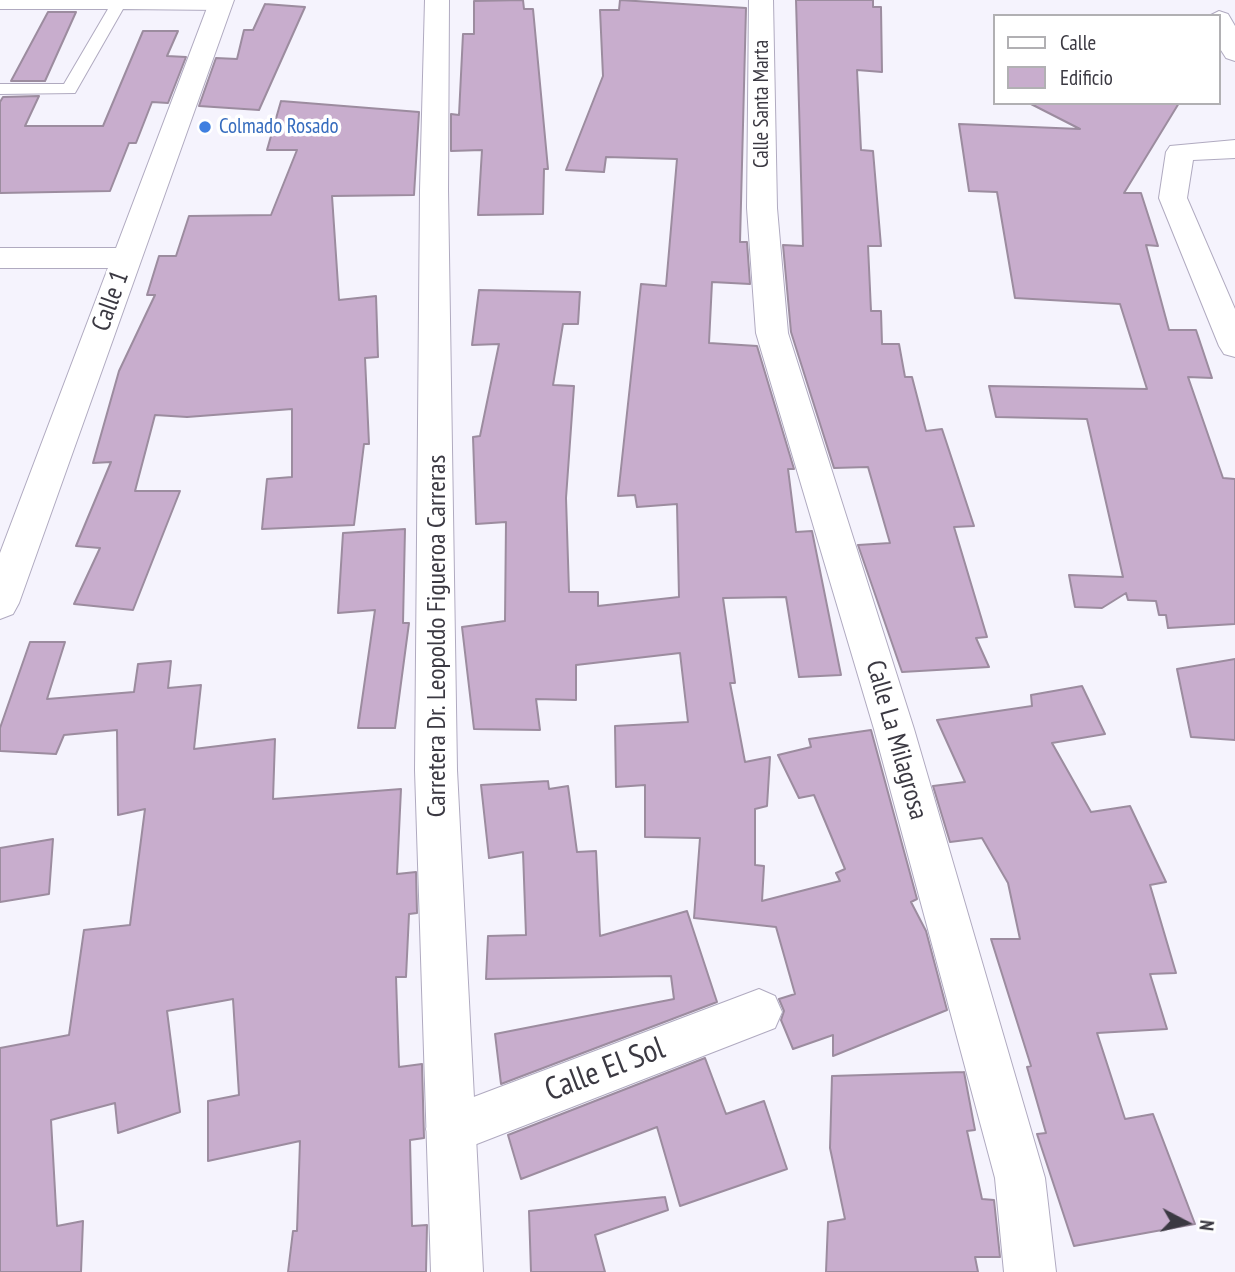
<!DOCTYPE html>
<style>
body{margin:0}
#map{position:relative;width:1235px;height:1272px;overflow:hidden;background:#f5f3fd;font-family:"PT Sans Narrow",sans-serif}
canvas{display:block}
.legend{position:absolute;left:993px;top:14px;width:228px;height:91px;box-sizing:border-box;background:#fff;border:2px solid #b1b0b3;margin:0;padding:9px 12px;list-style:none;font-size:21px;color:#3b3942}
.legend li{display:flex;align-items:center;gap:14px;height:35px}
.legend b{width:35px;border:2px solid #b1b0b3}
.north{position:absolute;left:1151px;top:1188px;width:70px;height:70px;-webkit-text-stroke:5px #fff;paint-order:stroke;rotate:97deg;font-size:19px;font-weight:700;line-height:28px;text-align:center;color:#3b3942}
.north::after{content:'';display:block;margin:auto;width:24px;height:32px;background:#3b3942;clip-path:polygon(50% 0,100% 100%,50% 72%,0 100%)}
</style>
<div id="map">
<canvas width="1235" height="1272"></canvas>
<ul class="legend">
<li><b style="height:9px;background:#fff"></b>Calle</li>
<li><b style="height:19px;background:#c8adcd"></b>Edificio</li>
</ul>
<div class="north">N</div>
</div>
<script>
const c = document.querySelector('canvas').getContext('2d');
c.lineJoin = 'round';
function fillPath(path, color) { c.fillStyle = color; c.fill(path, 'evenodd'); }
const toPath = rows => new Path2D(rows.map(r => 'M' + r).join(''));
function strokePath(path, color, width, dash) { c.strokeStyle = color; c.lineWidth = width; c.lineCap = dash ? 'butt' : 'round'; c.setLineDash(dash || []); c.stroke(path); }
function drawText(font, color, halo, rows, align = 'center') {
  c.font = font + ' "PT Sans Narrow",sans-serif'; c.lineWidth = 7; c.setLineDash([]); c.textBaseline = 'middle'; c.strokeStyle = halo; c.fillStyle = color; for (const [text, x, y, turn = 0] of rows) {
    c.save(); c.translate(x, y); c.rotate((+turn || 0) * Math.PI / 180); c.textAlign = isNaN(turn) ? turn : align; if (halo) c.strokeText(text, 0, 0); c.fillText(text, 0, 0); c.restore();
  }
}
const building = toPath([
 [523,0,524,9,533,9,548,169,544,169,543,214,478,215,482,150,451,151,451,114,459,115,463,34,474,34,474,1,523,0],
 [620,0,746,8,740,242,747,242,750,284,712,282,709,343,757,346,794,469,788,469,796,532,812,531,841,675,799,677,786,597,723,598,735,683,730,683,745,762,770,757,767,806,755,809,755,865,764,866,762,901,840,881,836,873,845,869,814,795,799,798,778,755,811,747,809,739,871,730,917,899,911,902,926,931,947,1010,833,1056,833,1035,793,1049,781,1020,784,1011,779,999,795,994,776,927,694,918,700,838,645,837,645,785,616,787,615,726,688,722,680,653,576,665,576,700,536,699,540,730,474,729,462,627,505,621,506,522,476,524,473,437,480,436,499,344,472,345,479,290,580,292,578,324,563,324,553,385,574,386,566,498,569,592,598,592,598,606,679,597,677,504,637,507,635,495,618,496,641,284,666,286,677,159,606,157,604,172,566,170,603,76,600,10,619,10,620,0],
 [796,0,873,0,873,7,881,7,882,72,857,70,861,150,873,151,881,246,868,246,871,311,881,311,882,344,899,344,905,377,912,377,926,431,942,429,974,526,954,527,987,637,976,638,989,667,902,672,858,545,890,543,868,467,834,468,791,332,783,245,803,246,796,0],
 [265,4,305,7,259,110,199,106,216,58,237,59,244,30,253,30,265,4],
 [48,12,76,12,45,81,11,81,48,12],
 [143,31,178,31,167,56,186,57,168,103,152,102,136,143,129,143,110,191,0,193,0,102,3,97,39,96,25,126,103,126,143,31],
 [281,101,419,112,414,195,332,196,339,300,376,296,378,357,365,358,369,444,364,444,354,525,262,529,267,479,292,477,292,409,187,417,155,415,135,491,180,491,133,610,74,604,100,548,76,546,111,462,93,463,119,371,155,295,147,295,159,256,176,256,189,216,271,215,297,150,267,150,281,101],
 [1029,103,1179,103,1124,193,1141,193,1158,246,1146,245,1169,330,1196,330,1212,378,1188,377,1223,478,1235,479,1235,624,1168,628,1166,615,1159,615,1156,601,1128,600,1126,593,1102,608,1075,607,1069,575,1123,577,1087,419,996,417,989,386,1147,389,1120,304,1015,298,997,192,969,191,959,124,1080,129,1029,103],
 [405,529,403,623,409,623,395,728,358,728,375,610,338,613,343,533,405,529],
 [30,642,65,642,47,699,134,692,138,664,171,661,168,688,201,685,194,749,275,739,273,799,401,789,397,874,416,872,417,913,409,914,406,977,396,977,399,1067,422,1064,424,1138,410,1140,412,1226,427,1225,426,1272,288,1272,293,1231,297,1231,300,1141,208,1161,208,1101,239,1095,233,999,167,1011,180,1112,118,1133,115,1103,51,1120,57,1226,83,1221,81,1272,0,1272,0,1048,69,1035,84,930,130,925,145,809,118,815,117,730,64,735,56,754,0,751,0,728,30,642],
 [1235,659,1235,740,1191,737,1177,669,1235,659],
 [1082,686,1105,734,1052,743,1091,812,1130,806,1166,882,1150,885,1176,973,1150,974,1167,1029,1097,1033,1125,1119,1153,1114,1195,1224,1074,1246,1037,1134,1046,1133,1027,1067,1031,1066,991,939,1020,939,1008,883,982,838,950,842,933,786,965,782,937,720,1032,706,1031,695,1082,686],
 [548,781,549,789,568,786,577,852,596,851,600,936,687,911,717,1002,501,1084,495,1034,674,999,671,976,486,979,488,936,526,935,523,852,489,858,481,785,548,781],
 [53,839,49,894,0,902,0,848,53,839],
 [705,1058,726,1114,764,1101,787,1169,680,1206,657,1127,521,1179,508,1135,705,1058],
 [964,1072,975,1130,967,1131,982,1199,994,1200,1000,1257,975,1257,978,1272,826,1272,828,1222,845,1219,830,1148,832,1076,964,1072],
 [665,1197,668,1210,595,1235,605,1272,531,1272,529,1211,665,1197]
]);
const service = toPath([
 [0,0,220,0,228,5,220,10,123,9,75,93,0,94,0,84,64,84,108,9,0,9,0,0]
]);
const minor = toPath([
 [210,0,234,0,19,603,13,614,0,619,0,553,108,268,0,268,0,248,116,248,210,0],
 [749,0,773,0,777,208,788,333,914,729,1045,1178,1056,1272,1004,1272,995,1178,874,729,756,333,747,208,749,0],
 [1219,11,1228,14,1235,26,1235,61,1226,58,1219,47,1219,16,1209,16,1219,11],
 [1235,140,1235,158,1193,160,1187,198,1235,309,1235,357,1224,354,1219,346,1159,198,1166,152,1170,146,1235,140],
 [759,989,775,996,782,1012,775,1028,451,1154,434,1146,426,1129,434,1112,759,989]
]);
const tertiary = toPath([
 [425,0,449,0,448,190,457,770,483,1272,431,1272,415,770,420,190,425,0]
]);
const markers = [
 [205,127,7,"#3f7fe0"]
];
const farStreetnames = [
 ["Calle Santa Marta",762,104,-90]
];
const farShopnames = [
 ["Colmado Rosado",219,127]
];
const streetNames = [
 ["Calle 1",111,301,-70],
 ["Carretera Dr. Leopoldo Figueroa Carreras",438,636,-90],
 ["Calle La Milagrosa",896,740,74]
];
const nearStreetnames = [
 ["Calle El Sol",605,1070,-21]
];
fillPath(building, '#c8adcd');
strokePath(building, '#9c8c9f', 2);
strokePath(service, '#b0aac0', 2);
strokePath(minor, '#b0aac0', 2);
strokePath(tertiary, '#b0aac0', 2);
fillPath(service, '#fff');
fillPath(minor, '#fff');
fillPath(tertiary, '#fff');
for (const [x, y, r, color] of markers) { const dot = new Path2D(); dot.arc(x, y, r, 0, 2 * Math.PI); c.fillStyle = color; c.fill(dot); strokePath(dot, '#fff', 2.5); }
drawText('21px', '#3b3942', '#fff', farStreetnames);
drawText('21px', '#366cbe', '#fff', farShopnames, 'left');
drawText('26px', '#3b3942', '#fff', streetNames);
drawText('32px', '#3b3942', '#fff', nearStreetnames);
</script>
